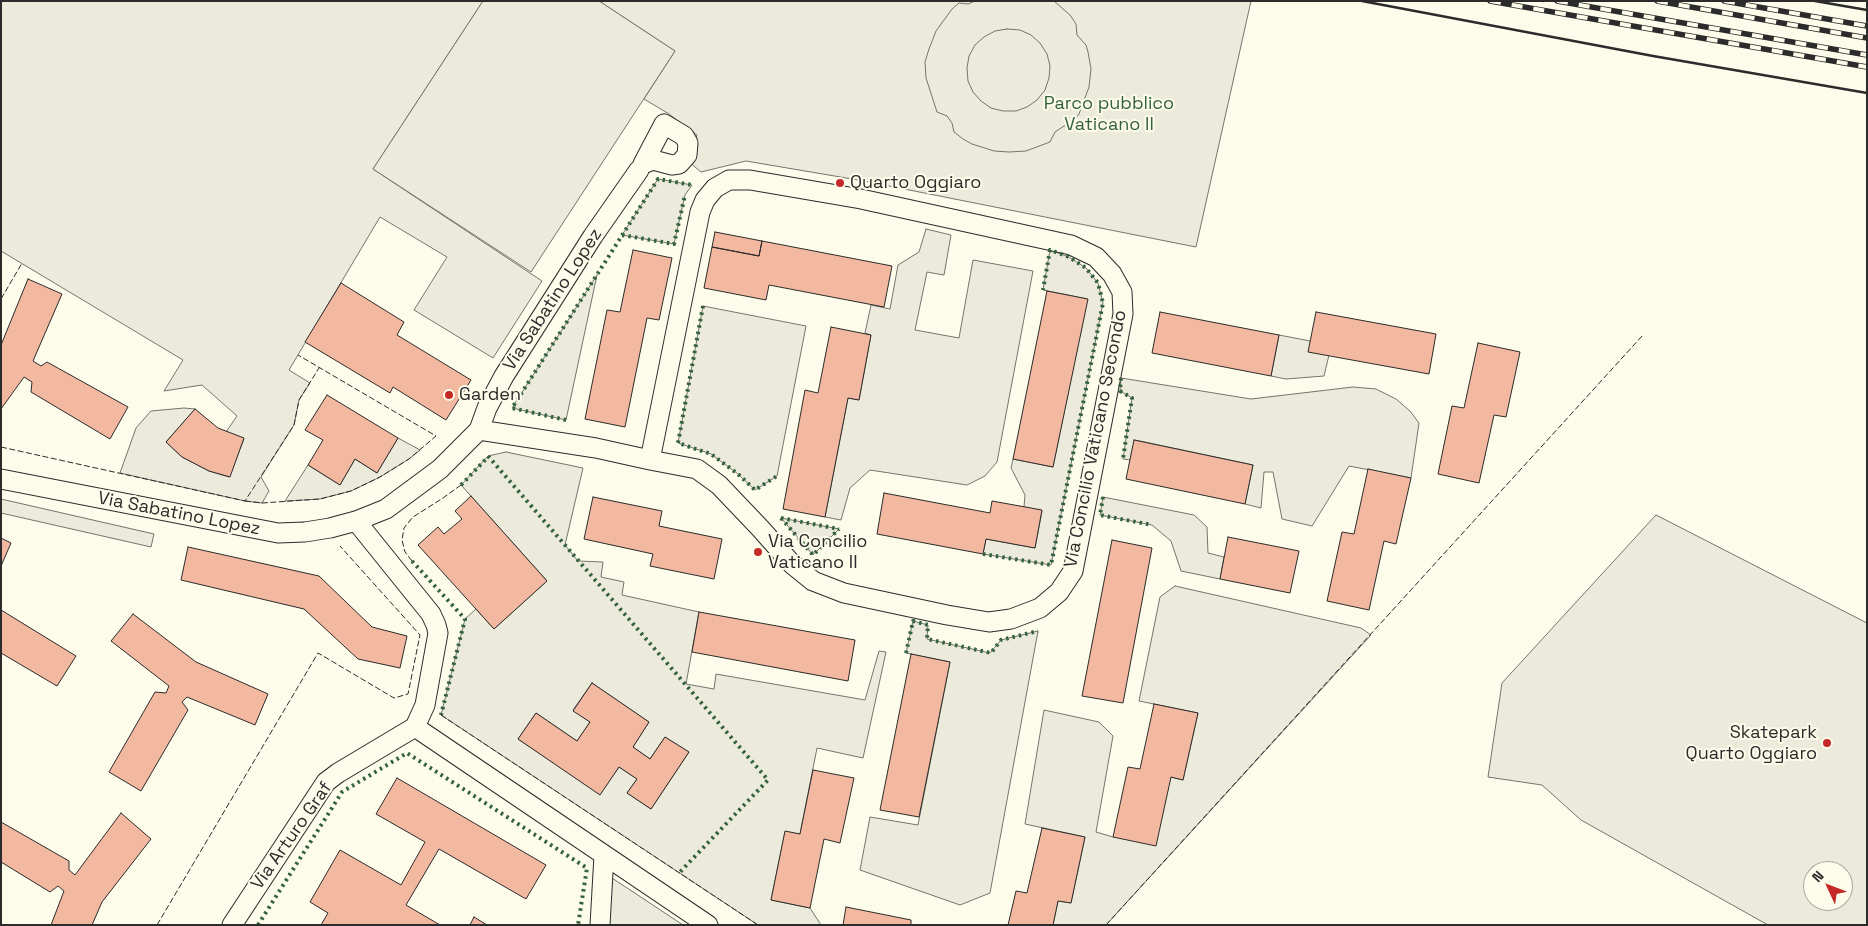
<!DOCTYPE html>
<style>
body{margin:0}
#map{position:relative;width:1868px;height:926px;overflow:hidden;background:#fdfbea;font-family:"Space Grotesk",sans-serif}
canvas{display:block}
.frame{position:absolute;inset:0;border:2px solid #2b2b2b;pointer-events:none}
.north{position:absolute;left:1803px;top:861px;width:50px;height:50px;box-sizing:border-box;background:#fdfbea;border:1px solid #a9a89e;border-radius:50%;rotate:313deg;font-size:14px;font-weight:700;line-height:20px;text-align:center;color:#2b2b2b}
.north::after{content:'';display:block;margin:auto;width:18px;height:22px;background:#c62828;clip-path:polygon(50% 0,100% 100%,50% 72%,0 100%)}
</style>
<div id="map">
<canvas width="1868" height="926"></canvas>
<div class="frame"></div>
<div class="north">N</div>
</div>
<script>
const c = document.querySelector('canvas').getContext('2d');
c.lineJoin = 'round';
function fillPath(path, color) { c.fillStyle = color; c.fill(path, 'evenodd'); }
const toPath = rows => new Path2D(rows.map(r => 'M' + r).join(''));
function strokePath(path, color, width, dash) { c.strokeStyle = color; c.lineWidth = width; c.lineCap = dash ? 'butt' : 'round'; c.setLineDash(dash || []); c.stroke(path); }
function drawText(font, color, halo, rows, align = 'center') {
  c.font = font + ' "Space Grotesk",sans-serif'; c.lineWidth = 4; c.setLineDash([]); c.textBaseline = 'middle'; c.strokeStyle = halo; c.fillStyle = color; for (const [text, x, y, turn = 0] of rows) {
    c.save(); c.translate(x, y); c.rotate((+turn || 0) * Math.PI / 180); c.textAlign = isNaN(turn) ? turn : align; if (halo) c.strokeText(text, 0, 0); c.fillText(text, 0, 0); c.restore();
  }
}
const green = toPath([
 [1,1,483,1,373,169,542,281,493,358,414,310,447,257,380,217,289,370,310,383,299,400,294,425,261,477,269,491,262,503,245,501,120,473,136,428,151,411,184,408,195,409,166,442,182,457,209,471,229,477,244,439,226,432,237,416,202,385,164,391,183,360,1,251,1,1],
 [599,1,1251,1,1196,247,864,181,746,161,701,172,689,162,697,135,669,114,644,99,675,51,599,1],
 [926,229,951,235,944,275,927,272,915,330,959,338,973,260,1033,271,997,462,985,476,967,485,870,470,850,488,841,520,825,517,848,398,859,400,871,335,865,333,871,305,890,309,898,265,919,252,926,229],
 [1050,250,1069,257,1086,268,1098,283,1103,303,1051,565,983,554,986,539,1035,548,1042,511,1024,507,1025,495,1011,468,1013,459,1053,467,1087,299,1043,290,1050,250],
 [597,275,566,420,512,408,597,275],
 [703,306,806,326,777,476,755,490,738,474,711,454,678,443,703,306],
 [1279,335,1310,341,1329,355,1324,376,1286,379,1271,376,1279,335],
 [1121,378,1251,399,1353,387,1376,389,1396,399,1410,411,1419,423,1411,478,1349,466,1312,526,1282,519,1273,472,1264,472,1261,508,1245,504,1253,465,1135,440,1130,460,1123,459,1132,398,1120,391,1121,378],
 [398,438,420,450,409,459,380,477,351,491,320,499,285,501,308,465,340,485,355,459,377,473,398,438],
 [506,452,583,468,565,545,578,561,603,562,601,577,624,582,622,595,699,612,686,684,714,689,716,674,865,700,879,651,886,652,863,758,817,748,800,834,785,832,771,900,810,908,821,925,758,925,441,715,465,619,476,609,494,629,547,581,461,485,488,456,506,452],
 [592,683,649,722,633,747,650,759,665,737,689,752,651,809,627,793,637,779,619,767,600,794,518,739,536,713,577,741,590,722,573,710,592,683],
 [1103,497,1194,515,1207,527,1208,553,1224,557,1220,579,1181,571,1171,541,1152,525,1100,515,1103,497],
 [1656,515,1867,623,1867,925,1768,925,1581,820,1542,785,1488,777,1502,683,1656,515],
 [1813,871,1843,871,1843,901,1813,901,1813,871],
 [781,518,839,529,813,555,781,518],
 [1175,586,1361,628,1371,635,1106,925,1053,925,1058,901,1071,903,1085,837,1025,824,1044,710,1099,722,1113,736,1096,832,1113,837,1171,777,1183,780,1198,713,1139,701,1160,597,1175,586],
 [913,621,928,625,927,639,990,653,1001,640,1038,631,990,893,960,905,860,870,870,817,918,825,950,662,906,653,913,621]
]);
const parking = toPath([
 [483,1,599,1,675,51,531,272,373,169,483,1],
 [975,1,1054,1,1070,15,1076,24,1077,35,1086,45,1088,52,1091,69,1089,87,1079,114,1070,125,1064,126,1055,132,1050,142,1026,151,1009,152,994,151,972,144,963,139,954,132,952,123,947,116,937,112,926,78,925,62,929,49,936,31,952,9,959,3,968,4,975,1],
 [1007,29,1020,30,1031,35,1040,43,1047,54,1050,66,1049,78,1045,90,1037,100,1027,107,1016,111,1003,111,991,108,981,101,973,92,968,81,967,68,969,56,975,45,984,37,995,31,1007,29],
 [658,179,692,185,685,195,674,244,622,235,658,179],
 [1,499,154,534,151,547,1,513,1,499],
 [612,878,683,925,609,925,612,878]
]);
const building = toPath([
 [715,232,762,241,759,256,712,247,715,232],
 [762,241,892,266,884,307,769,285,766,300,704,288,712,247,759,256,762,241],
 [633,250,672,258,659,320,647,318,625,427,585,419,607,310,620,312,633,250],
 [28,279,62,294,33,361,41,366,47,362,128,407,110,439,31,392,32,382,24,377,1,409,1,345,28,279],
 [341,283,404,322,397,335,471,380,446,420,393,387,390,393,305,342,341,283],
 [1047,291,1088,299,1053,467,1013,459,1047,291],
 [1160,312,1279,335,1271,376,1152,353,1160,312],
 [1316,312,1436,334,1429,374,1308,352,1316,312],
 [831,327,871,335,859,400,848,398,825,517,783,509,805,390,818,393,831,327],
 [1478,343,1520,352,1506,417,1494,415,1479,483,1438,474,1452,406,1464,408,1478,343],
 [327,395,398,438,377,473,355,459,340,485,308,465,323,440,305,430,327,395],
 [195,409,218,428,244,438,230,477,209,471,182,457,166,442,195,409],
 [1134,440,1253,465,1245,504,1126,479,1134,440],
 [1368,469,1411,478,1396,544,1384,541,1369,610,1327,601,1342,532,1354,534,1368,469],
 [884,493,990,513,992,501,1042,510,1035,548,986,539,983,554,877,534,884,493],
 [471,496,547,581,494,629,418,545,438,527,444,534,462,519,455,511,471,496],
 [593,497,662,511,659,526,722,539,714,579,650,566,653,554,584,539,593,497],
 [1228,537,1299,551,1290,593,1220,579,1228,537],
 [1,538,11,543,1,566,1,538],
 [1112,540,1152,548,1123,703,1082,696,1112,540],
 [188,547,319,576,372,627,407,636,400,668,358,659,304,609,181,580,188,547],
 [1,610,76,656,57,686,1,653,1,610],
 [699,612,855,640,848,681,692,652,699,612],
 [133,614,196,662,268,694,255,725,187,697,182,702,188,710,141,791,109,772,155,692,166,693,169,686,111,641,133,614],
 [911,654,950,662,919,817,880,810,911,654],
 [592,683,649,722,633,747,650,759,665,737,689,752,651,809,627,793,637,779,619,767,600,795,518,739,536,713,577,741,590,722,573,711,592,683],
 [1154,704,1198,713,1183,780,1171,777,1156,846,1113,837,1128,767,1140,769,1154,704],
 [813,770,854,778,840,843,824,839,810,908,771,900,785,831,800,834,813,770],
 [397,778,546,865,526,899,439,849,406,905,440,925,321,925,328,913,310,902,340,850,401,885,425,842,376,814,397,778],
 [121,813,151,839,102,902,92,925,51,925,64,891,58,886,50,892,1,862,1,822,69,861,69,870,75,875,121,813],
 [1042,828,1085,837,1071,903,1058,901,1053,925,1008,925,1016,891,1027,893,1042,828],
 [846,907,911,920,911,925,843,925,846,907],
 [474,917,487,925,470,925,474,917]
]);
const minor = toPath([
 [664,124,684,136,688,143,687,155,679,164,672,165,653,160,643,164,664,124],
 [479,430,596,448,650,460,697,469,719,485,760,528,792,564,813,581,844,593,947,615,989,622,1011,619,1040,608,1059,592,1073,571,1123,314,1122,292,1112,274,1096,257,1071,245,861,199,750,180,729,180,715,188,705,200,700,212,650,460],
 [1,479,278,533,305,532,330,528,356,521,386,509,440,469,479,430,487,408,504,376,593,236,639,170],
 [356,521,431,614,436,625,438,633,425,705,415,727],
 [415,727,708,925],
 [232,925,326,782,338,773,415,727],
 [600,925,604,855]
]);
const rail = toPath([
 [1490,1,1867,67],
 [1557,1,1867,55],
 [1657,1,1867,38],
 [1724,1,1867,26]
]);
const hedge = toPath([
 [622,235,674,244,685,195],
 [703,306,678,443,711,454,738,474,755,490,777,476],
 [1121,378,1120,391,1132,398,1123,459],
 [566,420,512,408,658,179,692,185],
 [488,456,768,780,679,873],
 [461,485,488,457],
 [1103,497,1100,515,1152,525],
 [781,518,813,555,839,529],
 [781,518,839,529],
 [983,554,1051,565,1103,303,1098,283,1086,268,1069,257,1050,250,1043,290],
 [412,561,465,619,441,715],
 [906,653,913,621,928,625,927,639,991,653,1001,640,1038,631],
 [258,925,342,792,407,753,587,868,578,925]
]);
const fence = toPath([
 [1,299,22,263],
 [1,447,245,501,294,425,299,400,319,368],
 [245,501,262,503,320,499,351,491,380,477,409,459,436,436,298,355],
 [412,561,405,552,402,540,404,528,413,517,443,498,461,485],
 [441,715,758,925],
 [157,925,318,653,394,698,408,694,420,635,340,546],
 [1106,925,1643,335]
]);
const wall = toPath([
 [1362,1,1653,56,1867,93],
 [1815,1,1867,10]
]);
const markers = [
 [840,183,5,"#c62828"],
 [449,395,5,"#c62828"],
 [758,552,5,"#c62828"],
 [1827,743,5,"#c62828"]
];
const parkNames = [
 ["Parco pubblico",1109,104],
 ["Vaticano II",1109,125]
];
const poiNames = [
 ["Quarto Oggiaro",850,183],
 ["Garden",459,395],
 ["Via Concilio",768,542],
 ["Vaticano II",768,563],
 ["Skatepark",1817,733,"right"],
 ["Quarto Oggiaro",1817,754,"right"]
];
const streetNames = [
 ["Via Sabatino Lopez",553,300,-57],
 ["Via Concilio Vaticano Secondo",1096,439,-79],
 ["Via Sabatino Lopez",179,514,11],
 ["Via Arturo Graf",292,836,-55]
];
fillPath(green, '#ecebdb');
strokePath(green, '#74746e', 1);
fillPath(parking, '#eceadb');
strokePath(parking, '#74746e', 1);
fillPath(building, '#f2b8a0');
strokePath(building, '#2b2b2b', 1);
strokePath(minor, '#2b2b2b', 21);
strokePath(minor, '#fdfbea', 19);
strokePath(rail, '#2b2b2b', 5.5);
strokePath(rail, '#fdfbea', 4, [11]);
strokePath(hedge, '#34623c', 4, [2.5, 4]);
strokePath(fence, '#2b2b2b', 1, [6, 2.5]);
strokePath(wall, '#2b2b2b', 2.5);
for (const [x, y, r, color] of markers) { const dot = new Path2D(); dot.arc(x, y, r, 0, 2 * Math.PI); c.fillStyle = color; c.fill(dot); strokePath(dot, '#fdfbea', 2); }
drawText('18px', '#34623c', '#fdfbea', parkNames);
drawText('18px', '#2b2b2b', '#fdfbea', poiNames, 'left');
drawText('18px', '#2b2b2b', '#fdfbea', streetNames);
</script>
